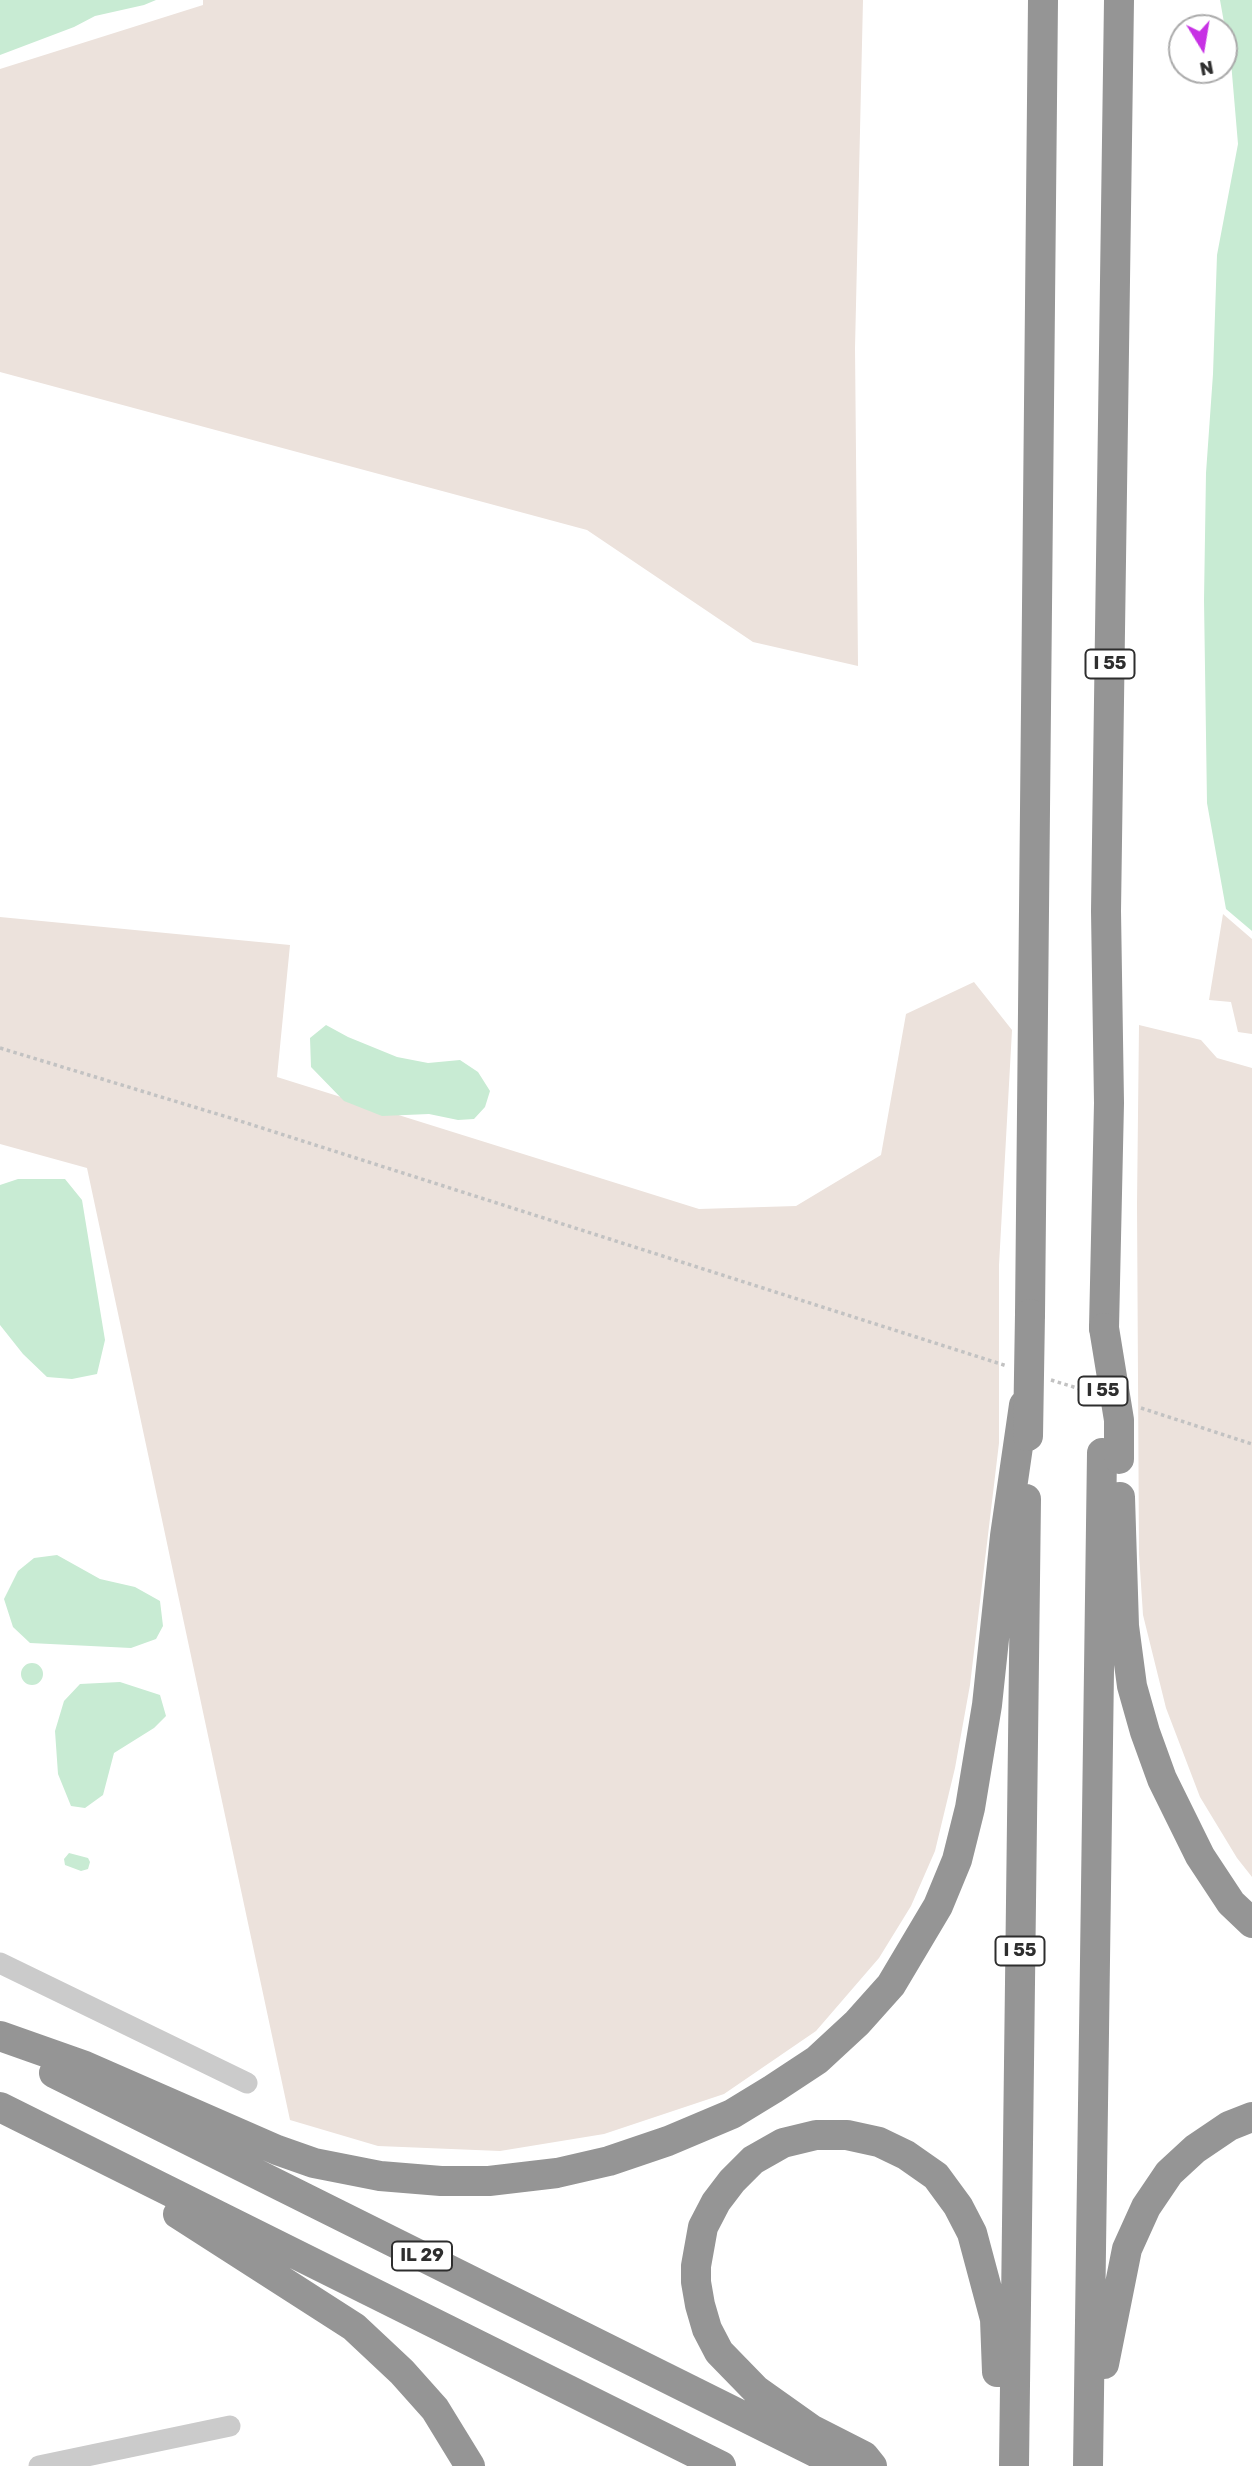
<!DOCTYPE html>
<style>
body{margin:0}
#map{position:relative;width:1252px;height:2466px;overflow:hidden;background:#fff;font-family:Rubik,sans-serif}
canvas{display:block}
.north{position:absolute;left:1168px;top:14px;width:70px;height:70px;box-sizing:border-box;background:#fff;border:2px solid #ababab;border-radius:50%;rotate:169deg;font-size:19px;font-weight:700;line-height:28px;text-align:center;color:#2e2e2e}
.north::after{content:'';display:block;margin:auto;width:24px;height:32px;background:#c731e4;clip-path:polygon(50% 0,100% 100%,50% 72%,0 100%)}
</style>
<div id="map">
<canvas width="1252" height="2466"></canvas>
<div class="north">N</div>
</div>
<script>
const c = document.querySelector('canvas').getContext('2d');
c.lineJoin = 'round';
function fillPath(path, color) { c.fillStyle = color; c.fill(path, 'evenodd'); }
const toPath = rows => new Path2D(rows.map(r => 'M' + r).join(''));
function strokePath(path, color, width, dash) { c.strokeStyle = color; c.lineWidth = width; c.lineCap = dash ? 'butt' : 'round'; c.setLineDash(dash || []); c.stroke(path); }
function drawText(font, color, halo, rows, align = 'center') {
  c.font = font + ' Rubik,sans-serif'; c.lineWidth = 7; c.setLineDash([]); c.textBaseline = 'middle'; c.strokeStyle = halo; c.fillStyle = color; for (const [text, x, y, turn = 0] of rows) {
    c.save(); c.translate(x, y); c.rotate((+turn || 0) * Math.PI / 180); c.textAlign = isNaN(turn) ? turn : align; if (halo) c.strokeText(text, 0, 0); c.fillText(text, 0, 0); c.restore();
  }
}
const green = toPath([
 [203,0,863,0,855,348,858,666,753,642,587,530,0,372,0,69,203,5],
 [1223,914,1252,939,1252,1034,1238,1032,1231,1002,1209,1000],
 [0,917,290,945,277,1077,699,1209,796,1206,881,1155,906,1014,974,982,1012,1030,999,1265,999,1443,970,1685,955,1768,935,1851,911,1906,879,1958,816,2031,724,2094,604,2134,500,2151,378,2146,290,2120,87,1168,0,1144],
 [1139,1025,1201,1040,1217,1058,1252,1068,1252,1877,1237,1858,1200,1797,1166,1708,1143,1615,1139,1554,1137,1204]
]);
const water = toPath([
 [0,0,156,0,144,5,95,16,74,27,0,55],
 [1220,0,1252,0,1252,931,1226,909,1207,803,1204,600,1206,473,1213,374,1217,255,1238,144,1231,62],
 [326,1025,348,1037,397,1057,428,1063,460,1060,478,1072,490,1091,485,1107,474,1119,458,1120,429,1114,382,1116,344,1101,311,1067,310,1038],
 [18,1179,65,1179,82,1200,105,1340,97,1374,72,1379,47,1377,23,1354,0,1325,0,1185],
 [57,1555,100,1579,135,1587,160,1601,163,1626,156,1639,131,1648,30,1643,13,1627,4,1599,18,1571,34,1558],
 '21 1674a11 11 0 1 1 22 0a11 11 0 1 1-22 0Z',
 [120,1682,160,1695,166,1716,154,1728,114,1753,103,1795,85,1808,71,1806,58,1774,55,1731,64,1701,80,1684],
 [69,1853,88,1858,90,1862,88,1869,81,1871,65,1865,64,1859]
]);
const path = toPath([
 [0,1048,237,1120,1007,1366],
 [1051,1380,1090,1392],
 [1141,1408,1252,1444]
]);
const minor = toPath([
 [0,1963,247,2083],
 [39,2466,230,2426]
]);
const highway = toPath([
 [1030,1314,1043,0],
 [1104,1328,1109,1103,1106,911,1119,0],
 [1120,1497,1124,1626,1132,1686,1145,1732,1162,1779,1200,1856,1231,1903,1252,1923],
 [0,2036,85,2066,277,2150,314,2163,380,2176,441,2181,489,2181,557,2173,609,2161,668,2141,732,2114,773,2089,817,2060,857,2023,891,1985,938,1906,957,1860,970,1808,987,1705,1005,1536,1024,1405],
 [54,2073,843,2466],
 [0,2107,721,2466],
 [178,2214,354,2327,402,2372,435,2409,470,2466],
 [1104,2364,1127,2249,1146,2207,1169,2173,1195,2149,1229,2126,1252,2117],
 [872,2466,864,2456,811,2429,756,2390,719,2352,707,2329,700,2305,696,2282,696,2266,703,2227,716,2202,732,2181,753,2160,783,2143,816,2135,847,2135,879,2142,906,2155,936,2176,958,2206,972,2233,995,2319,997,2372],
 [1014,2466,1026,1499],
 [1088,2466,1102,1453]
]);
const highwayBridge = toPath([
 [1104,1328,1119,1420,1119,1459],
 [1028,1436,1030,1314]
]);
const shields = [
 [1110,664,49],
 [1103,1391,49],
 [1020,1951,49],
 [422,2256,60]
];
const shieldNames = [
 ["I 55",1110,664],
 ["I 55",1103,1391],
 ["I 55",1020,1951],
 ["IL 29",422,2256]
];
fillPath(green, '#ece2dc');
fillPath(water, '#c8ebd3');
strokePath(path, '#c2c2c2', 3.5, [3.5, 3.5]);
strokePath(minor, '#cbcbcb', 21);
strokePath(highway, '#959595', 30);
strokePath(highwayBridge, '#959595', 30);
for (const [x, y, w] of shields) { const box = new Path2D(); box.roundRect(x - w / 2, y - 14.5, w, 29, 5); c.fillStyle = '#fff'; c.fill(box); strokePath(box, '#2e2e2e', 2); }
drawText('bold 18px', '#2e2e2e', null, shieldNames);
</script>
